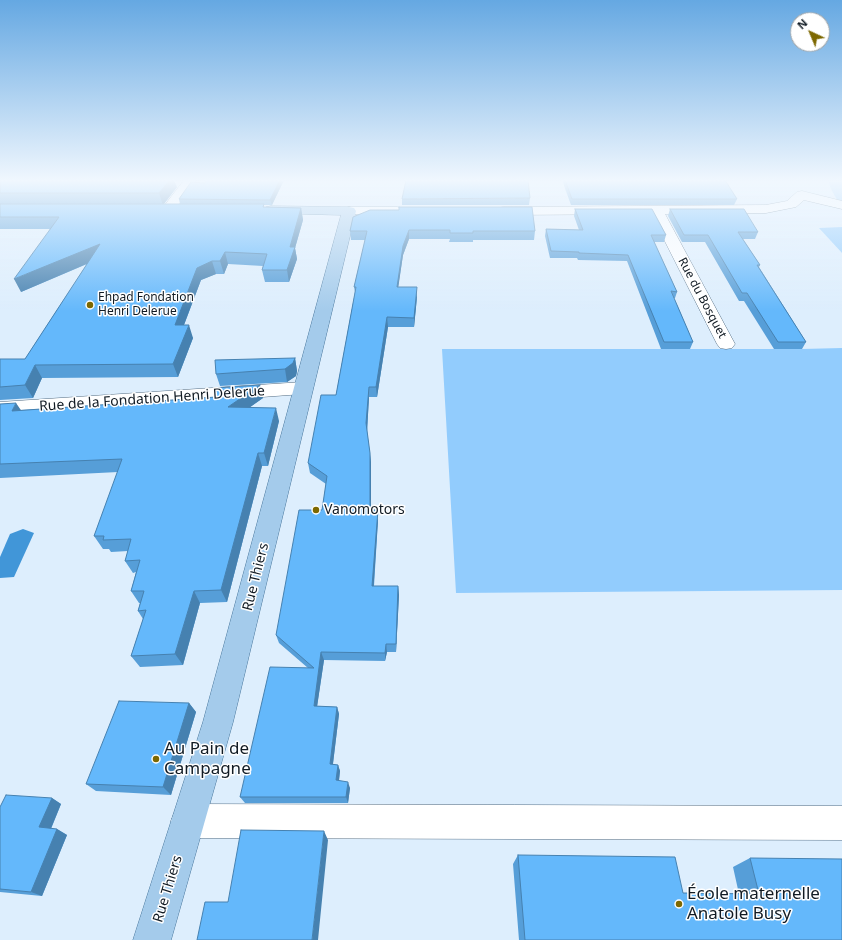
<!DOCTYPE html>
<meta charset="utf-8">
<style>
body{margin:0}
#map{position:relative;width:842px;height:940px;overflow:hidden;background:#ddeefd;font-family:"Noto Sans",sans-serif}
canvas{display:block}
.north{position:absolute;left:790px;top:12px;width:40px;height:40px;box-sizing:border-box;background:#fff;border:1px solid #a0a4a7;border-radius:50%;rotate:316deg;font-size:11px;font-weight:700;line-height:16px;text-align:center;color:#111b24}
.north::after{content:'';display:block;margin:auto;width:14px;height:18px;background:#7d6800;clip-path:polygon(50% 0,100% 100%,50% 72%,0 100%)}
</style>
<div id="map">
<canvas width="842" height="940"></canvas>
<div class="north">N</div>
</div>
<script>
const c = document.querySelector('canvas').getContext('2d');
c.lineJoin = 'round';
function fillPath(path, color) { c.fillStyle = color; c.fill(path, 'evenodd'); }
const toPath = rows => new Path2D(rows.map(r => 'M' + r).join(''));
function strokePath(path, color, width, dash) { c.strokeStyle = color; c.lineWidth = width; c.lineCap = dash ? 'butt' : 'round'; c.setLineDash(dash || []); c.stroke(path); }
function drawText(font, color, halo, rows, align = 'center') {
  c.font = font + ' "Noto Sans",sans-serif'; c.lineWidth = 3; c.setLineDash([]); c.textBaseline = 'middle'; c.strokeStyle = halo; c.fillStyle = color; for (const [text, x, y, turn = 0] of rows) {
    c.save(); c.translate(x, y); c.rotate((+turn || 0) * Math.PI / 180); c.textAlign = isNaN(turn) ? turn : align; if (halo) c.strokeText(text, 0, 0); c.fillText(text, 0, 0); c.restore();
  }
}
const green = toPath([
 [829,182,842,182,842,201,837,200,830,187],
 [842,227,842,253,819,228],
 [842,348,842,590,456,593,442,349,802,349]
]);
const water = toPath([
 [23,529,34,533,14,577,0,578,0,557,10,534]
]);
const minor = toPath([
 [184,180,196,180,173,213,168,214,163,213,161,210,184,180],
 [802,191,842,201,842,209,804,200,796,207,766,213,665,214,735,344,732,348,726,349,720,348,717,344,651,214,503,215,498,214,496,211,498,208,503,207,766,205,787,201,797,192,802,191],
 [349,207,397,207,402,208,404,211,402,214,397,215,344,214,342,211,344,208,349,207],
 [303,382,310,384,313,388,310,392,303,394,0,416,0,402,303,382],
 [188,804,842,806,842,840,188,838,176,833,171,821,176,809,188,804]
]);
const major = toPath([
 [271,206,349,207,354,208,356,211,233,722,171,940,133,940,203,722,341,215,266,213,264,210,266,207,271,206]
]);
const wall = toPath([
 [0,180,177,187,164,204,180,204,179,199,205,183,207,180,284,180,272,205,264,205,264,207,301,208,303,220,295,248,297,259,289,282,265,282,262,270,263,266,228,264,224,274,216,274,201,280,184,325,193,338,178,377,42,378,33,398,0,400,0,359,25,359,87,264,21,292,50,229,0,229],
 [562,180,725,180,737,199,734,205,571,205],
 [530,198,529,205,402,205,402,199],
 [575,209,666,235,664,242,654,242,677,292,675,298,674,298,693,342,690,349,661,349,627,261,578,260,577,258,550,258,545,236,546,229,579,230,574,216],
 [670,209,758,232,755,239,743,239,760,265,759,267,806,342,802,349,774,349,744,301,739,301,705,242,682,242,668,216],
 [353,217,535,231,534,240,473,240,473,242,449,242,450,239,409,239,403,255,398,287,417,297,414,327,388,327,377,397,369,397,367,431,371,463,371,510,378,520,374,586,398,586,399,595,396,652,387,652,385,661,324,660,317,706,337,707,339,714,333,764,338,765,340,771,339,781,350,788,348,803,245,803,240,797,308,668,279,643,276,635,322,510,326,484,310,473,308,463,336,395,355,292,354,287,365,240,351,240,350,231],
 [295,358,297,371,296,376,287,382,220,386,216,374],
 [263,398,250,407,279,421,268,466,262,466,227,602,200,603,183,665,140,667,131,656,143,619,138,611,140,603,139,603,131,591,136,572,133,573,125,561,128,551,111,552,109,549,103,549,94,536,118,472,0,478,0,404,21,410],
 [189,703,196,712,171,795,96,791,86,784],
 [52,798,61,804,51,829,57,829,67,835,42,896,0,892,0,807],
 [518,855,683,893,739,894,733,867,750,858,842,940,519,940,513,864]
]);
const shadedWall = toPath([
 [170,180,174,180,177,187,163,205,159,193],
 [280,180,284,180,272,205,270,200],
 [301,208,303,220,295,248,297,259,289,282,287,270,290,247],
 [409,230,409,239,403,255,397,296,397,287,403,246],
 [100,244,105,256,21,292,14,279],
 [225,252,228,264,224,274,220,261],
 [212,261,216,274,201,280,179,338,175,325,197,268],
 [417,287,417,297,414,327,414,318],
 [387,317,388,327,377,397,376,387],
 [189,325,193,338,178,377,173,364],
 [295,358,297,371,296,376,287,382,285,369],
 [35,365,42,378,33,398,25,385],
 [260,385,263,398,232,420,228,407],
 [369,387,369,397,367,432,366,423],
 [16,403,25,416,12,411],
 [276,408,279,421,268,466,264,453],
 [258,453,262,466,227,602,221,590],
 [370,453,371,463,371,520,370,510],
 [378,510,378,520,373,595,372,586],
 [398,586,399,595,396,652,396,644],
 [194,591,200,603,183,665,175,654],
 [386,644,387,652,385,661,385,653],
 [321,652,324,660,316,714,314,706],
 [189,703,196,712,171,795,163,787],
 [337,707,339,714,332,771,330,764],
 [338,765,340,771,338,787,336,780],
 [348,782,350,788,348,803,346,797],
 [52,798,61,804,49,833,39,827],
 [57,829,67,835,42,896,31,892],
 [324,831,328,840,318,940,312,940]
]);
const building = toPath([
 [0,180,170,180,159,193,0,193,0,180],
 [207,180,280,180,270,200,179,199,191,182,205,183,207,180],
 [406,180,528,180,530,198,402,199,406,180],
 [565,180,725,180,737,199,572,199,565,180],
 [0,204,264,204,263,207,301,208,290,247,295,247,287,270,262,270,267,254,225,252,220,261,212,261,197,268,175,325,189,325,173,364,35,365,25,385,0,387,0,359,25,359,100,244,14,279,59,217,0,217,0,204],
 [399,207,532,207,535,231,473,231,473,233,450,233,450,230,409,230,403,246,397,287,417,287,414,318,387,317,376,387,369,387,366,423,370,453,370,510,378,510,372,586,398,586,396,644,386,644,385,653,321,652,314,706,337,707,330,764,338,765,336,780,348,782,346,797,240,797,270,667,314,668,276,635,299,510,322,510,327,476,308,463,321,395,336,395,356,287,354,287,367,231,350,231,353,217,370,210,399,210,399,207],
 [575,209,652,209,666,235,651,235,677,292,671,291,693,342,664,342,628,255,579,253,579,252,551,251,546,229,583,230,575,209],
 [670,209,744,209,758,232,738,232,760,265,757,265,806,342,778,342,747,293,742,293,708,235,684,235,670,209],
 [295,358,293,363,285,369,216,374,215,360,295,358],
 [260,385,228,407,276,408,264,453,258,453,221,590,194,591,175,654,131,656,146,610,138,611,144,591,131,591,140,560,125,561,131,539,103,540,104,536,94,536,122,459,0,464,0,404,16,403,12,411,216,397,216,388,260,385],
 [119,701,189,703,163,787,86,784,119,701],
 [6,795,52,798,39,827,57,829,31,892,0,889,0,807,6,795],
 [241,830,324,831,312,940,197,940,205,902,228,902,241,830],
 [518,855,675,857,683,893,759,894,750,858,842,859,842,940,525,940,518,855]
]);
const markers = [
 [90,305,4,"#7d6800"],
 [316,510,4,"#7d6800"],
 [156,759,4,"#7d6800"],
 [679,904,4,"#7d6800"]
];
const farPoinames = [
 ["Ehpad Fondation",98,298],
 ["Henri Delerue",98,312]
];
const farStreetnames = [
 ["Rue du Bosquet",702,298,62]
];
const streetNames = [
 ["Rue de la Fondation Henri Delerue",152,399,-4],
 ["Rue Thiers",256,577,-76],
 ["Rue Thiers",168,889,-73]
];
const poiNames = [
 ["Vanomotors",324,510]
];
const nearPoinames = [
 ["Au Pain de",164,749],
 ["Campagne",164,769],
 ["École maternelle",687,894],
 ["Anatole Busy",687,914]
];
fillPath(green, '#92ccfd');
fillPath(water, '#4196d8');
strokePath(minor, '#556e84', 1);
strokePath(major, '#49779d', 1);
fillPath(minor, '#fff');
fillPath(major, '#a4cbeb');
fillPath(wall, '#569ed8');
fillPath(shadedWall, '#4681b0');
fillPath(building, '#64b8fb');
strokePath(building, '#4681b0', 1);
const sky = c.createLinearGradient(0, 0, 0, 311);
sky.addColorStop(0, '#65a8e2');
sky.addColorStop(0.58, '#f0f7fe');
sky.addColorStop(1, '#f0f7fe00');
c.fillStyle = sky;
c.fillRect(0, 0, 842, 311);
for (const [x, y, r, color] of markers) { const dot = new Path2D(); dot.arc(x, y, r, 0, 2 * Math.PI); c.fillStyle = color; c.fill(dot); strokePath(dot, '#fff', 1.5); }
drawText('12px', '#111b24', '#fff', farPoinames, 'left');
drawText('12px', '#111b24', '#fff', farStreetnames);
drawText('14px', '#111b24', '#fff', streetNames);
drawText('14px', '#111b24', '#fff', poiNames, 'left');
drawText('17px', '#111b24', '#fff', nearPoinames, 'left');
</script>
